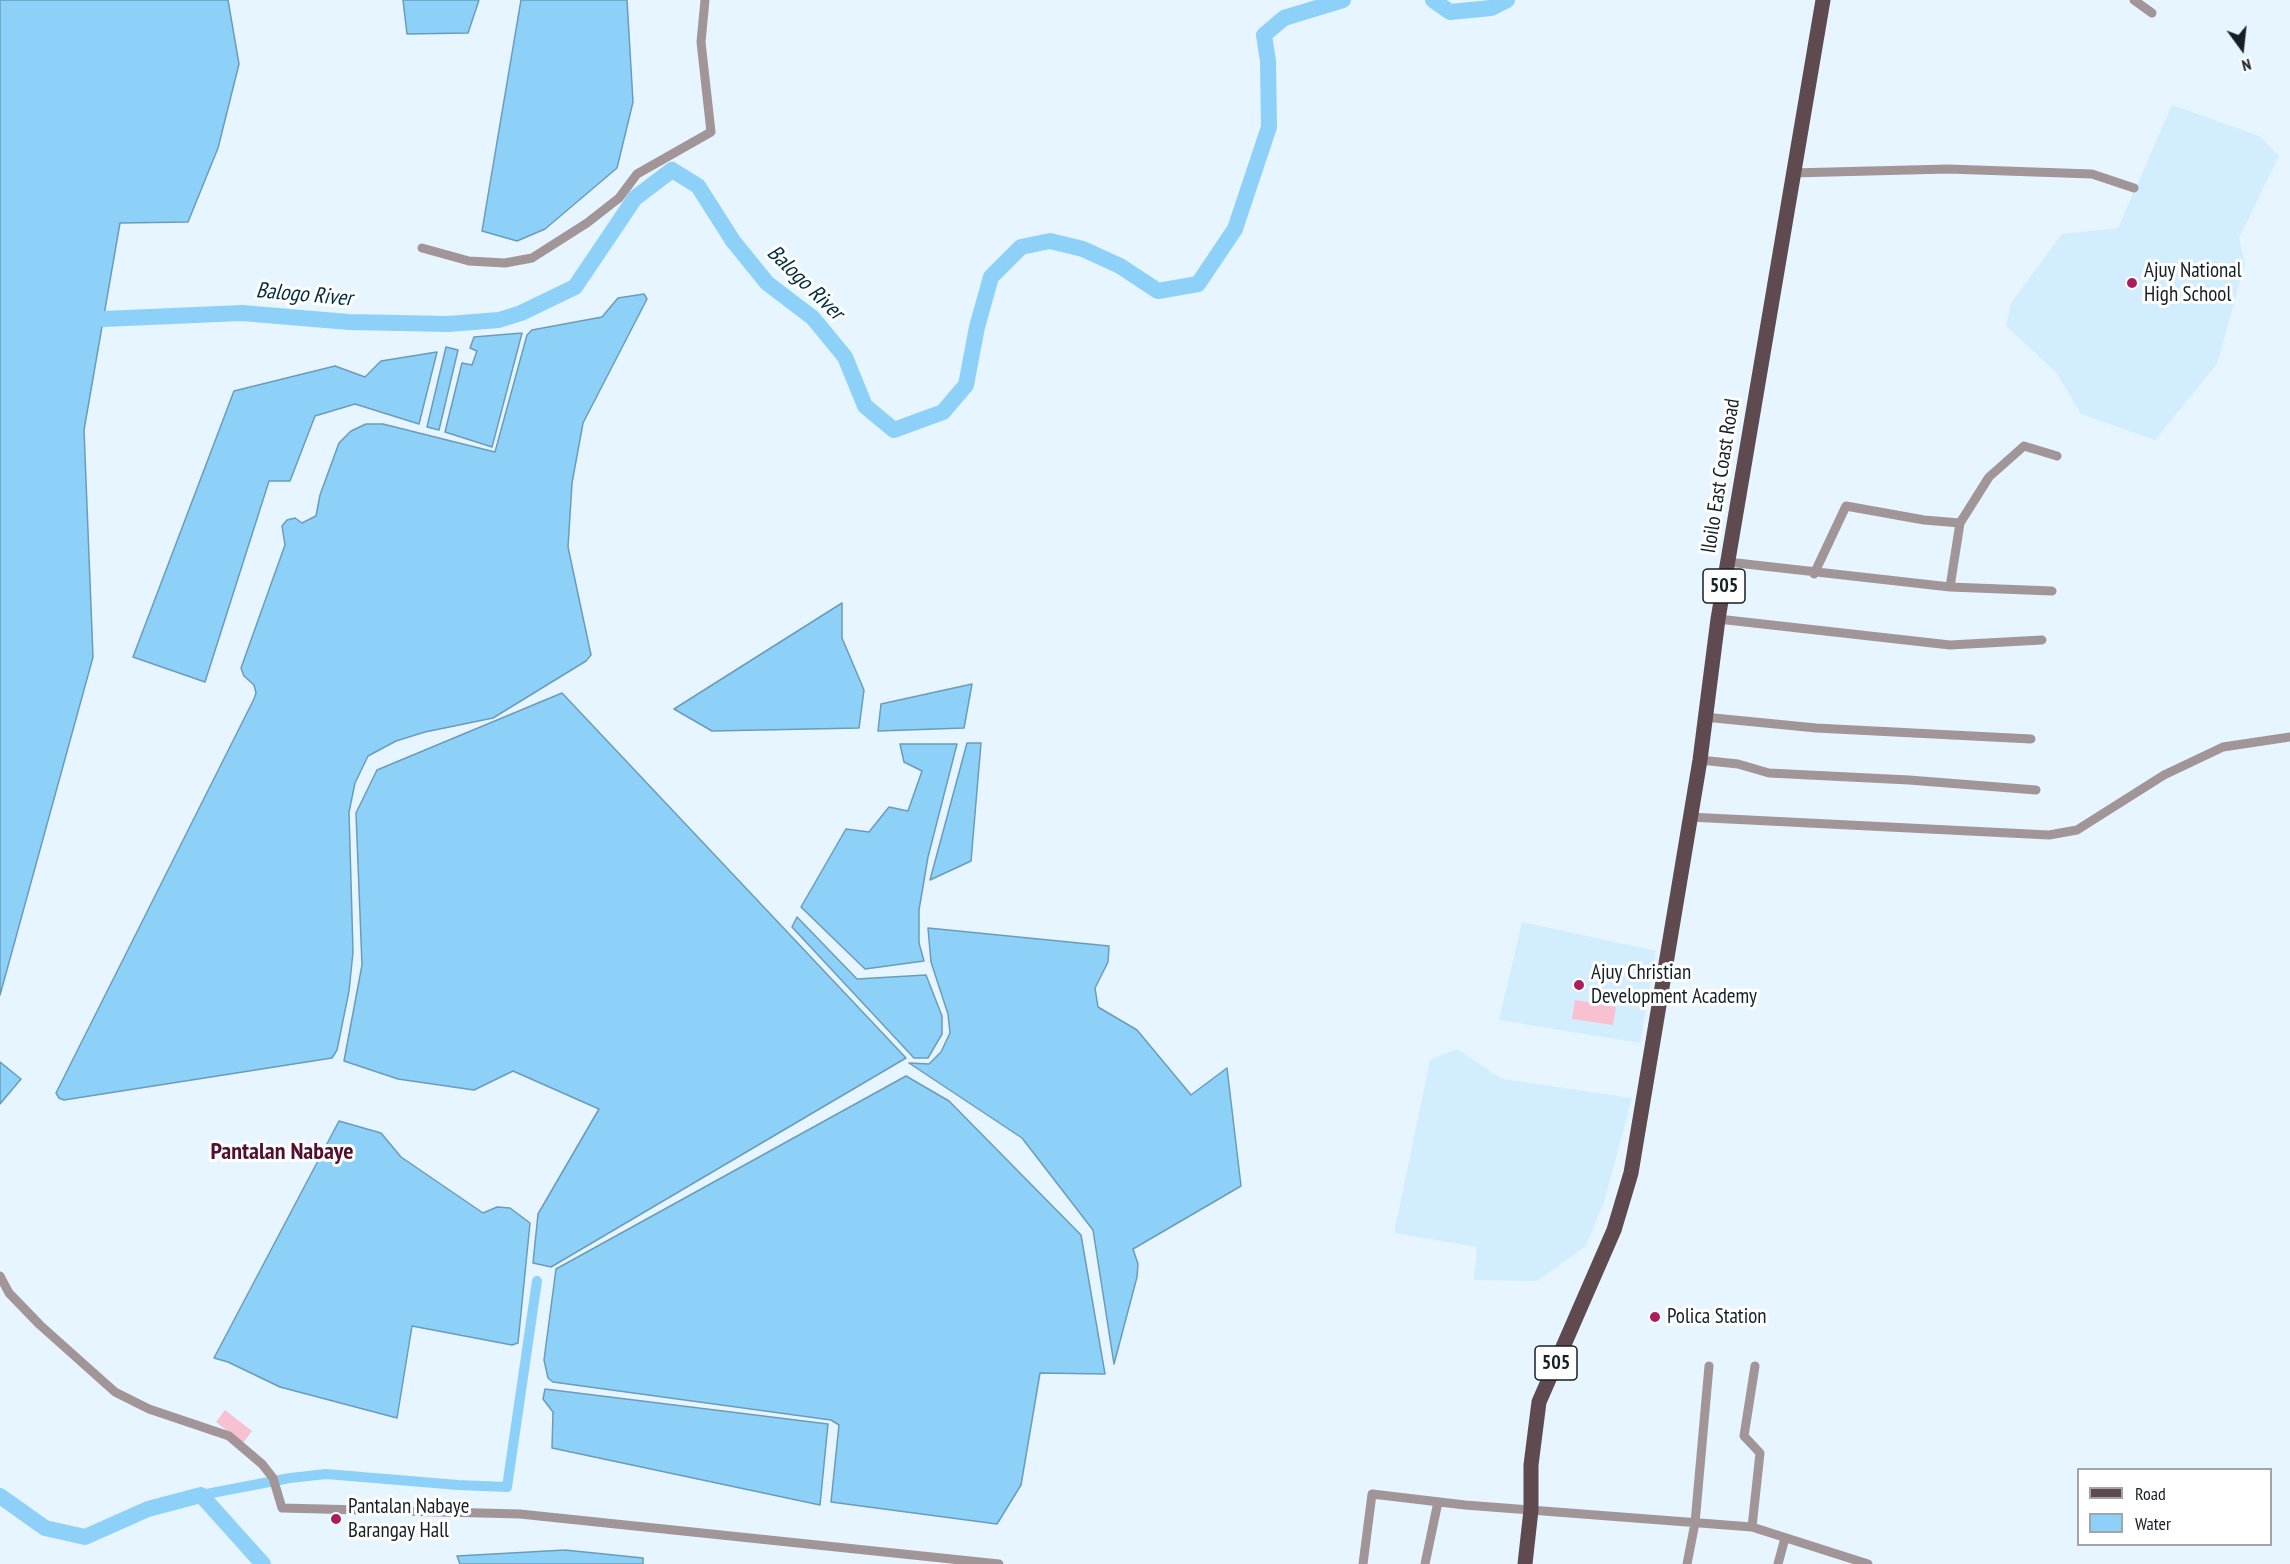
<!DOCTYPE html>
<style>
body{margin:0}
#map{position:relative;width:2290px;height:1564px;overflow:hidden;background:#e6f5ff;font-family:"PT Sans Narrow",sans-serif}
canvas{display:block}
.legend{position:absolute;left:2077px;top:1468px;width:195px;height:78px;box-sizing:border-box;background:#fff;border:2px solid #a2a5a8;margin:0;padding:8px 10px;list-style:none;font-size:18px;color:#161f25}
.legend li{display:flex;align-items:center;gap:12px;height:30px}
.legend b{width:30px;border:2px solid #a2a5a8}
.north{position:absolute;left:2212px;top:18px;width:60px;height:60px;-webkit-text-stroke:4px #fff;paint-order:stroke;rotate:165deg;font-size:16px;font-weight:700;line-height:24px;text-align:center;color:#161f25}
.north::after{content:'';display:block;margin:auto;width:21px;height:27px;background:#161f25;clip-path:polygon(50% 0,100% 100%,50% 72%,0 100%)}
</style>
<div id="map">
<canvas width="2290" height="1564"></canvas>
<ul class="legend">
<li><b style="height:8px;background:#5f4a50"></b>Road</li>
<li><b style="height:16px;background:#8ed1f8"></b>Water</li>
</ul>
<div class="north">N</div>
</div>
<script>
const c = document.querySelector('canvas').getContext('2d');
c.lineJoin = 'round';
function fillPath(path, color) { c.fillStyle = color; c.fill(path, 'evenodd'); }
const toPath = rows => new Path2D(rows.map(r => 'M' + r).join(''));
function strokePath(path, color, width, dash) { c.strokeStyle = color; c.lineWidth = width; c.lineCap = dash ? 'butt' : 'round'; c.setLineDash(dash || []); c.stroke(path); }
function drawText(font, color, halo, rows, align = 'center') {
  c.font = font + ' "PT Sans Narrow",sans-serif'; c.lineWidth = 6; c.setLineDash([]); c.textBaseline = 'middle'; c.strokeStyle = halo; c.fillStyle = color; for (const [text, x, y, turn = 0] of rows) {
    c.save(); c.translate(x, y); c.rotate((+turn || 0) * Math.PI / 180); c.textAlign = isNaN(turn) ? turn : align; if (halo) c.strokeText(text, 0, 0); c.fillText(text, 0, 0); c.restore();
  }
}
const built = toPath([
 [2172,105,2259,136,2279,156,2239,238,2245,264,2217,364,2155,440,2081,414,2056,372,2006,326,2011,303,2062,234,2118,228],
 [1522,922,1656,951,1640,1043,1499,1020],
 [1457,1049,1502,1079,1632,1098,1605,1199,1586,1246,1537,1281,1474,1280,1477,1247,1394,1233,1430,1060]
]);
const green = toPath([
 [1575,1000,1616,1007,1613,1025,1572,1019],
 [225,1410,252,1431,243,1443,216,1422]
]);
const water = toPath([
 [0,0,228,0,239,64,218,148,188,222,120,223,84,430,93,657,0,995,0,0],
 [403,0,479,0,468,33,407,34,403,0],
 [521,0,627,0,633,102,617,168,545,229,517,241,482,231,521,0],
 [644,294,647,299,583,423,572,483,568,547,591,655,586,661,493,718,425,732,396,741,368,756,355,783,349,812,353,952,349,991,337,1050,332,1058,64,1100,59,1098,56,1093,254,699,256,693,254,685,244,676,241,668,285,545,282,526,287,520,295,518,302,523,316,516,320,495,339,443,351,431,366,424,383,424,495,452,527,335,532,330,602,317,618,298,644,294],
 [522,333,492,447,445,432,462,363,472,365,477,351,470,348,474,337,522,333],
 [446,347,458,350,439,430,427,427,446,347],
 [437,352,419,424,355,404,315,416,290,481,269,481,205,682,133,657,234,391,335,366,365,377,381,361,437,352],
 [842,603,842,638,864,690,859,728,712,731,674,709,842,603],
 [972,684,964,728,878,731,881,704,972,684],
 [562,693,906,1058,551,1267,533,1263,538,1214,599,1109,513,1071,474,1090,398,1079,344,1061,362,965,356,813,377,770,562,693],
 [967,743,981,743,971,861,930,880,967,743],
 [900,744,957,744,928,857,919,910,919,943,924,961,865,969,801,907,846,829,869,832,889,807,908,811,922,771,904,762,900,744],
 [797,917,857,979,926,975,942,1016,942,1034,928,1058,914,1058,792,927,797,917],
 [928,928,1109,946,1108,962,1095,988,1098,1007,1137,1030,1191,1095,1227,1068,1241,1186,1133,1249,1138,1264,1137,1277,1114,1364,1093,1230,1022,1138,909,1063,929,1064,941,1052,950,1033,948,1014,931,962,928,928],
 [0,1062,21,1079,0,1104,0,1062],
 [906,1076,949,1101,1081,1235,1105,1374,1040,1373,1021,1485,997,1524,831,1502,839,1425,831,1420,553,1382,548,1378,544,1360,556,1269,906,1076],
 [339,1121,381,1133,401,1157,483,1213,497,1207,510,1208,530,1223,518,1343,512,1345,412,1326,397,1418,280,1387,228,1362,214,1358,339,1121],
 [545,1389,828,1424,820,1505,552,1448,553,1412,543,1399,545,1389],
 [565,1550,643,1558,643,1564,460,1564,457,1556,565,1550]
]);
const canal = toPath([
 [201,1495,290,1478,326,1474,458,1485,507,1487,537,1281]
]);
const river = toPath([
 [1433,0,1450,12,1491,8,1507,0],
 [103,319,242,313,349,322,448,324,499,320,521,313,575,287,635,198,672,170,698,186,733,241,767,283,813,318,845,357,865,406,894,430,943,412,966,385,977,327,991,277,1021,247,1050,241,1083,249,1120,266,1158,291,1198,284,1235,229,1269,127,1268,61,1264,35,1284,18,1343,0],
 [0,1496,45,1528,85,1537,148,1509,201,1495,263,1564]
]);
const minor = toPath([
 [2134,0,2152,13],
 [1792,173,1948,169,2092,174,2134,188],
 [422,248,469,261,505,263,532,258,587,223,619,198,637,174,711,132,701,42,705,0],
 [1728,562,1950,587,2052,591],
 [1814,574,1846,506,1924,520,1960,523,1989,477,2024,446,2057,456],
 [1950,587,1960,523],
 [1718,619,1950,645,2042,640],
 [1704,717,1816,728,2031,739],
 [1700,760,1738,764,1769,773,1909,780,2036,790],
 [1689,817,2049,835,2077,830,2164,775,2223,747,2290,737],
 [0,1276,9,1293,40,1325,115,1392,149,1409,229,1436,262,1464,273,1478,282,1508,520,1514,999,1564],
 [1752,1527,1760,1453,1744,1436,1755,1366],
 [1363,1564,1372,1494,1465,1505,1752,1527,1868,1564],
 [1425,1564,1438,1502],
 [1687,1564,1695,1523,1709,1366],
 [1778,1564,1785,1538]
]);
const primary = toPath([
 [1525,1564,1531,1510,1531,1465,1539,1402,1614,1230,1631,1173,1700,760,1718,619,1823,0]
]);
const markers = [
 [2132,283,6,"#aa1e5e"],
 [1579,985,6,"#aa1e5e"],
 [1655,1317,6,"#aa1e5e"],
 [336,1519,6,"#aa1e5e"]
];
const shields = [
 [1724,586,42],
 [1556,1363,42]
];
const shieldNames = [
 ["505",1724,586],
 ["505",1556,1363]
];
const poiNames = [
 ["Ajuy National",2144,271],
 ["High School",2144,295],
 ["Ajuy Christian",1591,973],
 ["Development Academy",1591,997],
 ["Polica Station",1667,1317],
 ["Pantalan Nabaye",348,1507],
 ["Barangay Hall",348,1531]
];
const streetNames = [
 ["Iloilo East Coast Road",1721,476,-81]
];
const waterNames = [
 ["Balogo River",805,283,44],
 ["Balogo River",304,295,5]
];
const quarterNames = [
 ["Pantalan Nabaye",282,1152]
];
fillPath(built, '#d2edfd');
fillPath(green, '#f8c1d1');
fillPath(water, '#8ed1f8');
strokePath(water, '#6a9cb9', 1.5);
strokePath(canal, '#8ed1f8', 10);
strokePath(river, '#8ed1f8', 16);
strokePath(minor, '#a29598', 9);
strokePath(primary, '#5f4a50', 15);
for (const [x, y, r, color] of markers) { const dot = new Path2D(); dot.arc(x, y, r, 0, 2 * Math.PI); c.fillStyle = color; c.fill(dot); strokePath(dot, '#fff', 2); }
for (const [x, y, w] of shields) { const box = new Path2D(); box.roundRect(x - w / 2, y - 17, w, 34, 4.5); c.fillStyle = '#fff'; c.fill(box); strokePath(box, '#161f25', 1.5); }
drawText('bold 20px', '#161f25', null, shieldNames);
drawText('21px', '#161f25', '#fff', poiNames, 'left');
drawText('21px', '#161f25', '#fff', streetNames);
drawText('italic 22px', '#042d41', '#fff', waterNames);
drawText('bold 24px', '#52102c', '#fff', quarterNames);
</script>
